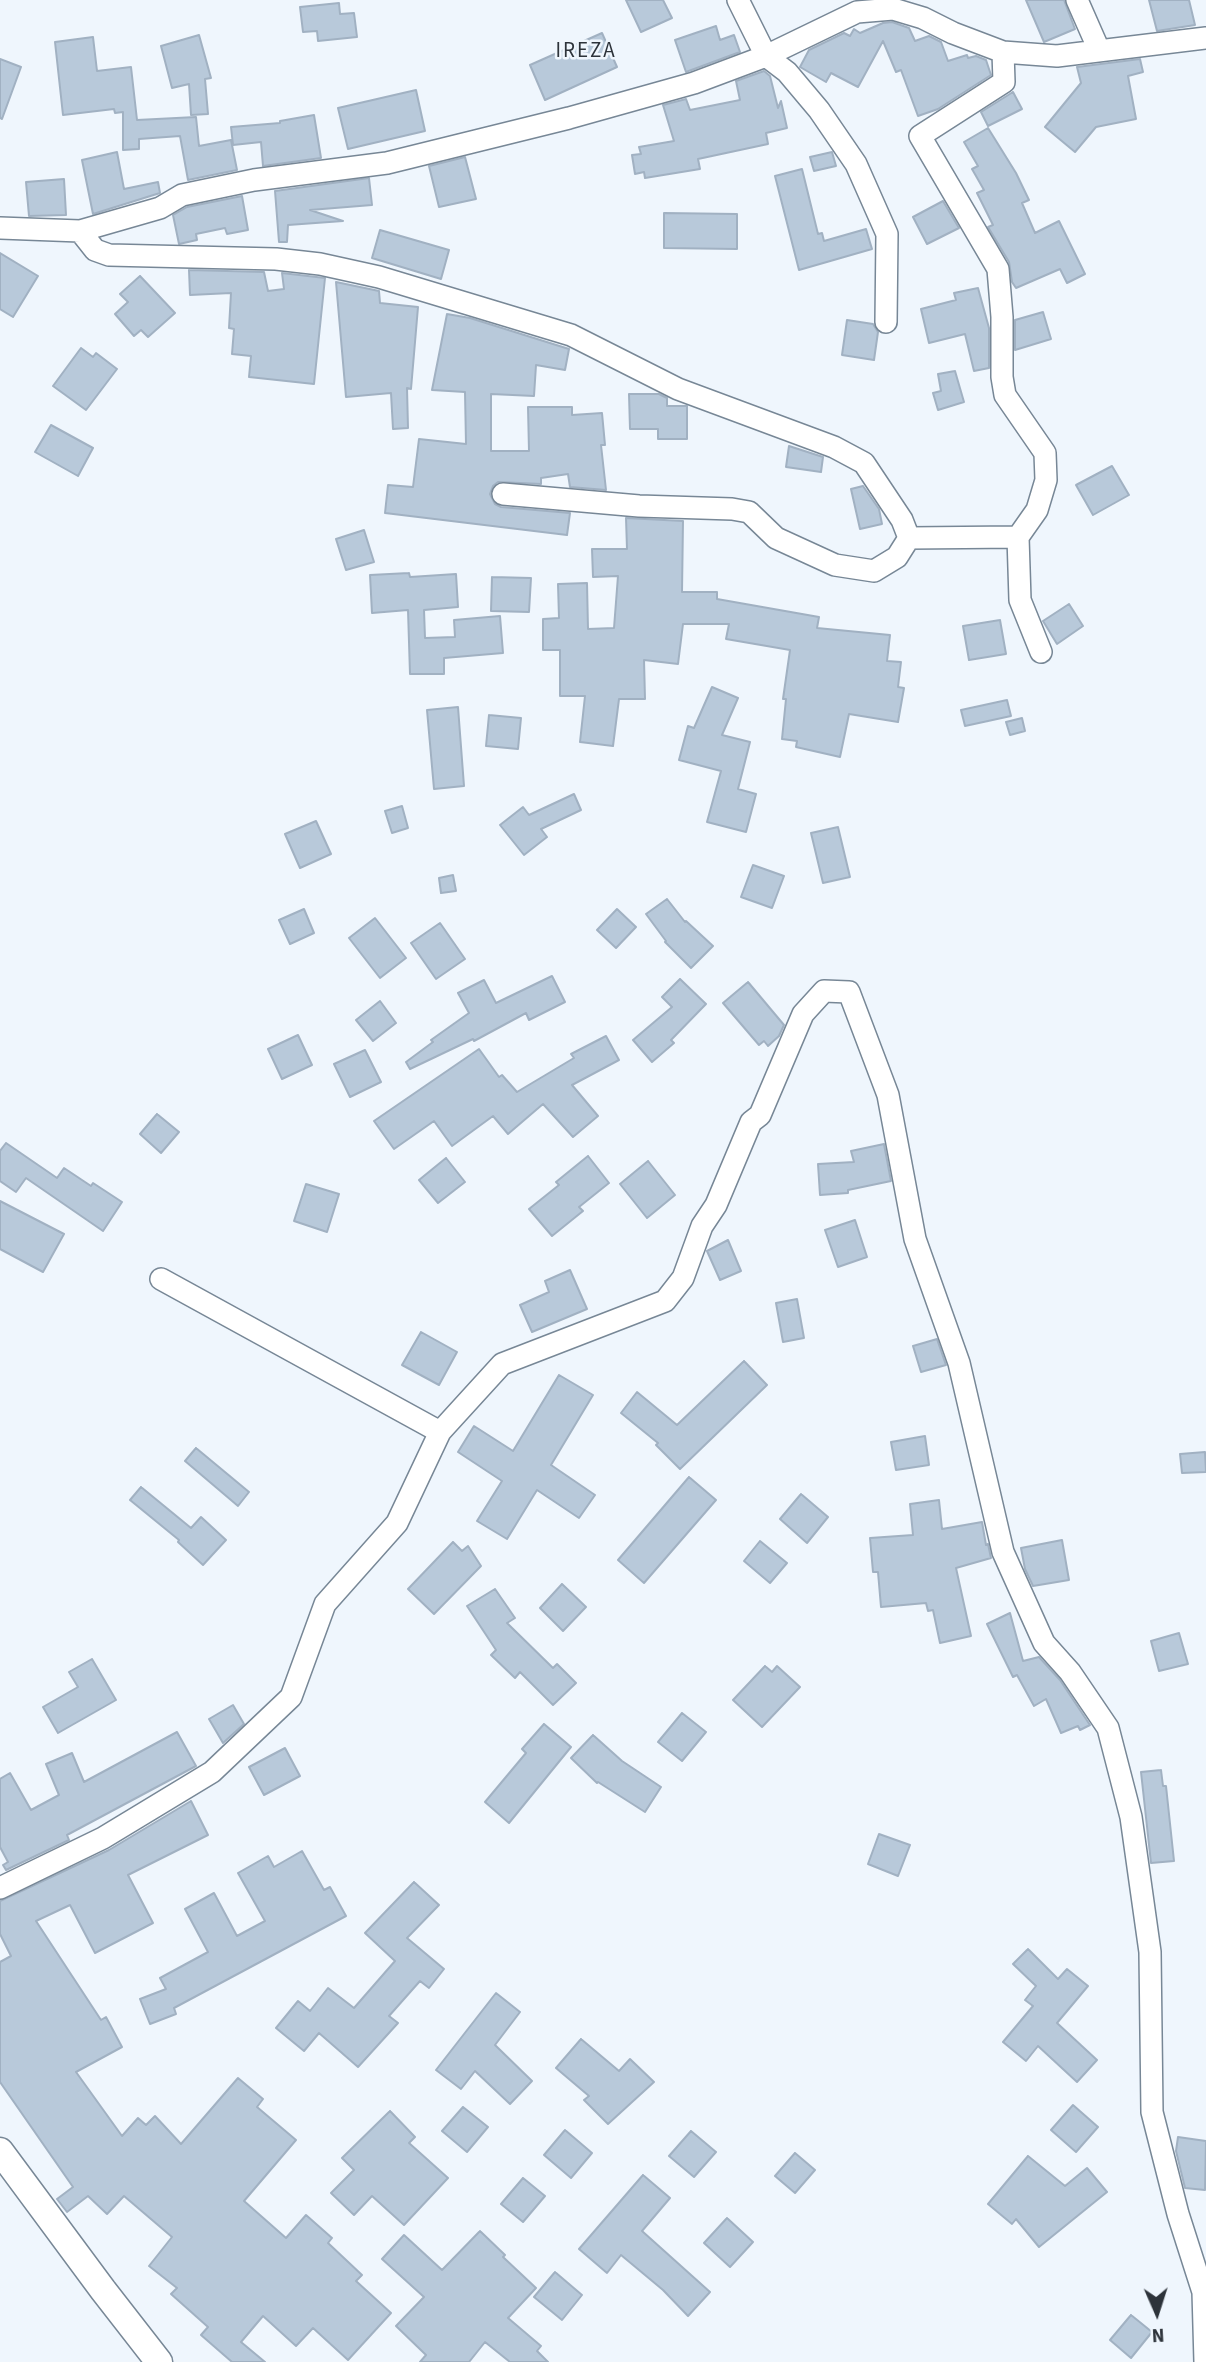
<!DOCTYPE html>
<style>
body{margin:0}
#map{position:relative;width:1206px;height:2362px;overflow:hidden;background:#eff6fd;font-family:"Source Sans 3",sans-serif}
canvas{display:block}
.north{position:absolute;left:1122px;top:2278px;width:70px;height:70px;-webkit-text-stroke:5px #eff6fd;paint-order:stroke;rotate:177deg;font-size:19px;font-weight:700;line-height:28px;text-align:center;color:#2d333a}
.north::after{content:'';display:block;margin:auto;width:24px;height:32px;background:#2d333a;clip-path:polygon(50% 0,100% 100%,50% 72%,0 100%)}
</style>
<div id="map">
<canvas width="1206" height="2362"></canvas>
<div class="north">N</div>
</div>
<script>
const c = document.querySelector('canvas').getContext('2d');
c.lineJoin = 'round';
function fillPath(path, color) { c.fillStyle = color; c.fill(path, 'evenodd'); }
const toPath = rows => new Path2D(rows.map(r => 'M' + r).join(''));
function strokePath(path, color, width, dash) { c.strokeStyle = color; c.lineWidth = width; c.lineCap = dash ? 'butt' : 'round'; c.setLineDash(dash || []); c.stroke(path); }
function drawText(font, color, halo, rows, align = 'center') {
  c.font = font + ' "Source Sans 3",sans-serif'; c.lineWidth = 5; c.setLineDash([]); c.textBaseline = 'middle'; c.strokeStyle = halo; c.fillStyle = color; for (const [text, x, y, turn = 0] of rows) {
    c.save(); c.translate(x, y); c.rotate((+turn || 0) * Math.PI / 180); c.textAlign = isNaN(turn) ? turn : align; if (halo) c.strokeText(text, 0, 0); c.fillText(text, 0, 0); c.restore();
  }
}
const building = toPath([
 [626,0,663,0,672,18,641,32,626,0],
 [1026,0,1064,0,1075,29,1044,42,1026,0],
 [1149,0,1189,0,1195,25,1157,31,1149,0],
 [339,3,340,14,354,13,357,37,318,41,317,31,303,32,300,7,339,3],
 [892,22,909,28,915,41,929,36,941,42,948,61,967,55,968,58,976,56,986,60,991,75,938,109,918,116,901,70,896,72,883,41,858,87,831,73,826,82,800,67,809,50,844,33,850,36,854,29,860,33,883,23,892,22],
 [716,26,720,40,734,35,740,52,686,72,675,40,716,26],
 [602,33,617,67,545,100,530,65,602,33],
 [199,35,211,78,205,79,208,114,191,115,189,84,172,88,161,46,199,35],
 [93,37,97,71,131,67,137,120,196,117,199,146,231,140,237,170,188,180,180,136,139,139,139,149,123,150,123,112,115,113,114,109,63,115,55,42,93,37],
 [0,59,21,67,2,119,0,118,0,59],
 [1140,59,1143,72,1128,76,1136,119,1096,127,1075,152,1045,127,1081,83,1077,67,1140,59],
 [764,71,770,76,778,108,781,101,787,128,766,133,768,144,698,159,700,169,645,178,644,172,635,174,632,155,641,154,639,147,674,141,663,105,686,99,690,110,740,100,736,81,764,71],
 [416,90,425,131,348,149,338,108,416,90],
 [1013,92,1022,109,988,126,981,112,1013,92],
 [314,115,321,158,263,166,261,142,233,145,231,127,280,123,280,121,314,115],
 [988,128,1016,173,1029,200,1022,203,1035,233,1059,221,1085,274,1067,283,1060,269,1016,288,1012,282,1009,262,988,227,993,225,977,193,984,190,972,169,978,166,964,142,988,128],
 [117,152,124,189,158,182,160,193,93,214,82,160,117,152],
 [832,152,836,166,814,171,810,157,832,152],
 [465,157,476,199,439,207,429,166,465,157],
 [802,169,818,234,822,233,824,241,866,229,872,249,799,270,775,176,802,169],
 [369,178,372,205,310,210,343,221,288,225,287,242,279,242,275,191,369,178],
 [64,179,66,215,29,216,26,182,64,179],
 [242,196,248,230,227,234,225,228,196,234,197,240,179,244,173,215,187,207,242,196],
 [943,201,959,228,927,244,913,217,943,201],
 [664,213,737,214,737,249,664,248,664,213],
 [380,230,449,250,441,279,372,258,380,230],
 [0,253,38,276,13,317,0,309,0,253],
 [189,270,264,272,268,291,284,289,282,273,325,278,314,384,249,377,251,356,232,354,234,329,229,328,231,293,190,295,189,270],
 [140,276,175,313,148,337,141,330,134,336,115,314,128,302,120,294,140,276],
 [336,282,379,291,380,303,418,307,411,389,407,388,408,428,393,429,391,393,346,397,336,282],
 [978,288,989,328,989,368,974,371,965,334,929,343,921,309,956,300,954,293,978,288],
 [1043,312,1051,339,1015,350,1015,320,1043,312],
 [447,314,470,318,569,349,565,370,536,365,534,396,491,394,491,451,529,451,528,407,572,407,572,415,602,413,605,445,601,445,606,490,570,487,568,474,541,478,541,484,498,482,493,486,490,494,495,504,501,507,570,513,567,535,385,513,388,485,413,487,419,439,466,444,465,392,432,390,447,314],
 [847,320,873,324,878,332,874,360,842,355,847,320],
 [81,348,93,357,96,353,117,369,86,410,53,386,81,348],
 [955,371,964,402,938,410,933,393,941,391,938,374,955,371],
 [629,394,659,394,667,398,667,406,687,406,687,439,658,439,658,429,630,429,629,394],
 [51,425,93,448,78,476,35,452,51,425],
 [789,446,823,457,821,472,786,467,789,446],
 [1112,466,1129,495,1093,515,1076,485,1112,466],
 [863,486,879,509,882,524,860,529,851,489,863,486],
 [626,518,683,521,682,592,717,592,717,599,819,617,817,628,890,635,887,661,901,662,898,687,904,688,898,722,849,714,840,757,796,747,797,741,782,739,786,699,783,699,790,650,726,639,729,624,683,624,678,664,644,660,645,699,619,699,613,746,580,742,585,696,560,696,560,650,543,650,543,619,559,618,558,584,587,583,588,629,614,628,618,576,593,577,592,549,627,549,626,518],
 [364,530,374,562,346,570,336,539,364,530],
 [409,573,410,577,456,574,458,607,424,610,425,638,455,637,454,620,500,616,503,653,444,658,444,674,410,674,408,610,372,613,370,575,409,573],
 [492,577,531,578,529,612,491,611,492,577],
 [1069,604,1083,626,1057,644,1043,621,1069,604],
 [1000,620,1006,654,969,660,963,626,1000,620],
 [712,687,738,698,722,735,750,742,738,789,756,794,746,832,707,822,721,771,679,760,688,726,694,728,712,687],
 [1007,700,1011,716,965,726,961,710,1007,700],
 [458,707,464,786,434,789,427,710,458,707],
 [489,715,521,718,518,749,486,746,489,715],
 [1022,718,1025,731,1010,735,1006,722,1022,718],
 [574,794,581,810,541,829,547,837,524,855,500,825,523,807,529,815,574,794],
 [402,806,408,828,392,833,385,811,402,806],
 [316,821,331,854,300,868,285,834,316,821],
 [838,827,850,877,823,883,811,833,838,827],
 [753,865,784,876,772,908,741,897,753,865],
 [453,875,456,891,441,893,439,878,453,875],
 [667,899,685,922,686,921,713,946,691,968,665,942,666,941,646,914,667,899],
 [304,909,314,933,290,944,279,920,304,909],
 [617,909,636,927,616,948,597,930,617,909],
 [375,918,406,958,380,978,349,938,375,918],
 [440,923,465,959,436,979,411,943,440,923],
 [552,976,565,1002,529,1020,526,1013,474,1041,473,1039,410,1069,406,1062,433,1042,431,1040,469,1013,458,993,484,980,496,1003,552,976],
 [680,979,706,1004,671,1040,674,1043,652,1062,633,1040,672,1007,662,997,680,979],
 [748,982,784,1025,779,1036,768,1046,764,1041,759,1045,723,1003,748,982],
 [380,1001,396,1023,373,1041,356,1020,380,1001],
 [298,1035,312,1065,282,1079,268,1049,298,1035],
 [606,1036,619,1060,572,1085,598,1116,573,1137,543,1104,508,1134,493,1116,452,1146,434,1121,394,1149,374,1121,479,1049,499,1077,502,1075,517,1092,574,1058,571,1054,606,1036],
 [365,1050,381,1082,350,1097,334,1064,365,1050],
 [157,1114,179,1132,161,1153,140,1134,157,1114],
 [6,1143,57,1178,64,1168,91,1186,93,1183,122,1202,103,1231,26,1178,16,1192,0,1181,0,1151,6,1143],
 [884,1144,891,1181,848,1190,848,1193,820,1195,818,1164,854,1162,851,1151,884,1144],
 [588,1156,609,1183,579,1207,583,1211,552,1236,529,1209,559,1185,556,1182,588,1156],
 [446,1158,465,1182,438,1203,419,1180,446,1158],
 [648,1161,675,1195,647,1218,620,1184,648,1161],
 [306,1184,339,1194,327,1232,294,1221,306,1184],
 [0,1201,64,1234,43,1272,0,1249,0,1201],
 [855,1220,867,1257,838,1267,825,1230,855,1220],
 [728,1240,741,1271,720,1280,707,1251,728,1240],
 [570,1270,587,1309,532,1332,520,1305,549,1292,545,1281,570,1270],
 [797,1299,804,1338,783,1342,776,1303,797,1299],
 [421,1332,457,1352,439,1385,402,1365,421,1332],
 [937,1339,946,1365,921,1372,913,1346,937,1339],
 [744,1361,767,1385,680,1469,656,1445,658,1443,621,1413,637,1392,677,1425,744,1361],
 [559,1375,593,1395,551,1465,595,1495,579,1518,537,1490,507,1539,477,1521,502,1481,458,1452,474,1426,513,1451,559,1375],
 [925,1436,929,1465,896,1470,891,1442,925,1436],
 [196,1448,249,1492,238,1506,185,1461,196,1448],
 [1205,1452,1206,1472,1182,1473,1180,1454,1205,1452],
 [689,1477,716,1500,644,1583,618,1560,689,1477],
 [141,1487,191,1528,201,1517,226,1540,203,1565,178,1542,179,1540,130,1500,141,1487],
 [801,1494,828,1517,807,1543,780,1519,801,1494],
 [939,1500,942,1529,982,1522,986,1545,988,1544,991,1558,956,1568,971,1636,940,1643,933,1610,928,1611,926,1603,881,1607,878,1572,873,1572,870,1538,913,1535,910,1504,939,1500],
 [1062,1540,1069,1580,1033,1586,1025,1569,1021,1548,1062,1540],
 [760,1541,787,1563,770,1583,744,1561,760,1541],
 [453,1542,462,1551,468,1546,481,1566,434,1614,408,1589,453,1542],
 [562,1584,586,1607,563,1631,540,1608,562,1584],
 [495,1589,515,1618,507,1623,553,1668,557,1664,576,1683,553,1705,520,1672,515,1678,491,1655,496,1650,467,1606,495,1589],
 [1010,1613,1023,1661,1039,1657,1060,1680,1090,1725,1080,1730,1078,1726,1061,1733,1046,1699,1034,1706,1017,1675,1013,1677,987,1624,1010,1613],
 [1179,1633,1188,1664,1159,1671,1151,1641,1179,1633],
 [92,1659,116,1700,58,1733,43,1707,78,1687,69,1672,92,1659],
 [765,1666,772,1672,777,1666,800,1687,762,1727,733,1700,765,1666],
 [233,1705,244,1724,223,1743,209,1719,233,1705],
 [682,1713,706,1732,682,1761,658,1742,682,1713],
 [544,1724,571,1747,509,1823,485,1802,526,1753,522,1749,544,1724],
 [177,1732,196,1766,67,1835,69,1840,6,1870,3,1865,8,1862,0,1847,0,1779,10,1773,31,1810,59,1795,46,1764,72,1753,84,1782,177,1732],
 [593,1735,622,1761,661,1787,645,1812,598,1782,597,1783,571,1758,593,1735],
 [285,1748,300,1776,264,1795,249,1767,285,1748],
 [1161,1770,1163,1786,1166,1786,1174,1861,1151,1863,1141,1772,1161,1770],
 [191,1801,208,1835,128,1875,153,1923,95,1953,70,1905,36,1921,101,2020,106,2017,122,2047,76,2072,122,2136,138,2118,146,2125,155,2116,181,2144,238,2078,263,2099,257,2107,296,2140,244,2201,286,2238,306,2215,332,2238,328,2243,362,2275,356,2281,391,2313,348,2360,313,2328,296,2346,263,2316,241,2342,265,2362,232,2362,201,2335,208,2327,171,2294,177,2288,149,2266,172,2237,124,2196,107,2214,88,2196,67,2212,57,2199,73,2187,0,2082,0,1962,11,1956,0,1934,0,1901,109,1850,191,1801],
 [879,1834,910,1845,898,1876,868,1864,879,1834],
 [302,1851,324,1890,330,1887,346,1916,174,2008,176,2014,150,2024,140,1999,166,1989,160,1978,208,1952,185,1909,214,1893,237,1936,265,1921,238,1873,268,1856,274,1867,302,1851],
 [414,1882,439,1905,407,1938,444,1969,429,1988,420,1981,389,2016,398,2023,358,2067,319,2033,304,2051,276,2028,298,2001,310,2011,328,1988,354,2008,395,1961,365,1933,414,1882],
 [1028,1949,1058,1979,1067,1969,1088,1986,1057,2023,1097,2060,1077,2082,1038,2046,1026,2061,1003,2042,1033,2006,1025,2000,1036,1986,1013,1964,1028,1949],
 [496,1993,520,2012,495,2045,532,2081,510,2104,475,2071,461,2089,436,2070,496,1993],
 [581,2039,619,2071,630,2059,654,2082,608,2124,584,2100,589,2096,556,2068,581,2039],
 [1073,2105,1098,2127,1076,2152,1051,2130,1073,2105],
 [463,2107,488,2127,467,2152,442,2131,463,2107],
 [390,2111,415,2137,409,2143,448,2178,404,2225,372,2196,354,2215,331,2193,354,2170,342,2158,390,2111],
 [565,2130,592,2153,571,2178,544,2155,565,2130],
 [691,2131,716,2152,694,2177,669,2156,691,2131],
 [1178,2137,1206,2141,1205,2190,1185,2188,1176,2151,1178,2137],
 [795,2153,815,2170,795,2193,775,2176,795,2153],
 [1028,2156,1065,2186,1087,2168,1107,2192,1039,2247,1016,2219,1012,2224,988,2204,1028,2156],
 [643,2175,670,2198,642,2231,710,2292,688,2316,663,2290,621,2255,607,2273,579,2249,643,2175],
 [523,2178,545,2196,523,2222,501,2204,523,2178],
 [727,2218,753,2242,730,2267,704,2243,727,2218],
 [480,2231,505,2255,503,2257,536,2288,508,2318,541,2346,537,2351,548,2362,510,2362,485,2342,469,2362,420,2362,426,2355,396,2326,424,2297,382,2259,404,2235,442,2270,480,2231],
 [555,2272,582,2295,562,2320,534,2297,555,2272],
 [1131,2315,1152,2332,1131,2358,1110,2340,1131,2315]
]);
const minor = toPath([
 [738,0,766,56,787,72,819,110,856,164,887,234,886,322],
 [1077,0,1099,50],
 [1003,52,1004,82,920,136,998,269,1002,317,1002,377,1005,395,1045,453,1046,480,1037,510,1018,537,1020,600,1041,652],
 [0,228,80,231,160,208,182,195,254,180,387,163,569,118,694,83,766,56,857,12,893,9,923,18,953,33,1003,52,1057,56,1206,38],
 [80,231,95,250,109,255,276,259,320,264,379,277,571,335,678,389,834,447,864,463,902,520,909,538,897,557,874,571,835,565,776,538,749,512,732,509,639,506,503,494],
 [909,538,1018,537],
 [161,1279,440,1432],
 [0,1888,103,1838,212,1772,291,1697,325,1604,397,1523,440,1432,502,1364,665,1301,683,1278,702,1226,716,1205,751,1122,760,1115,803,1014,824,991,849,992,888,1095,915,1239,959,1363,1003,1552,1044,1643,1070,1672,1108,1728,1131,1817,1150,1952,1152,2112,1178,2214,1203,2292,1205,2362]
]);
const tertiary = toPath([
 [0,2151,103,2290,159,2362]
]);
const quarterNames = [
 ["IREZA",586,52]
];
fillPath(building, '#b8c9da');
strokePath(building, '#a1b1c2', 2);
strokePath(minor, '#778796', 24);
strokePath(tertiary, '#778796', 29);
strokePath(minor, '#fff', 21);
strokePath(tertiary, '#fff', 26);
c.letterSpacing = '2px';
drawText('21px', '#2d333a', '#eff6fd', quarterNames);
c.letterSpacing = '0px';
</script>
